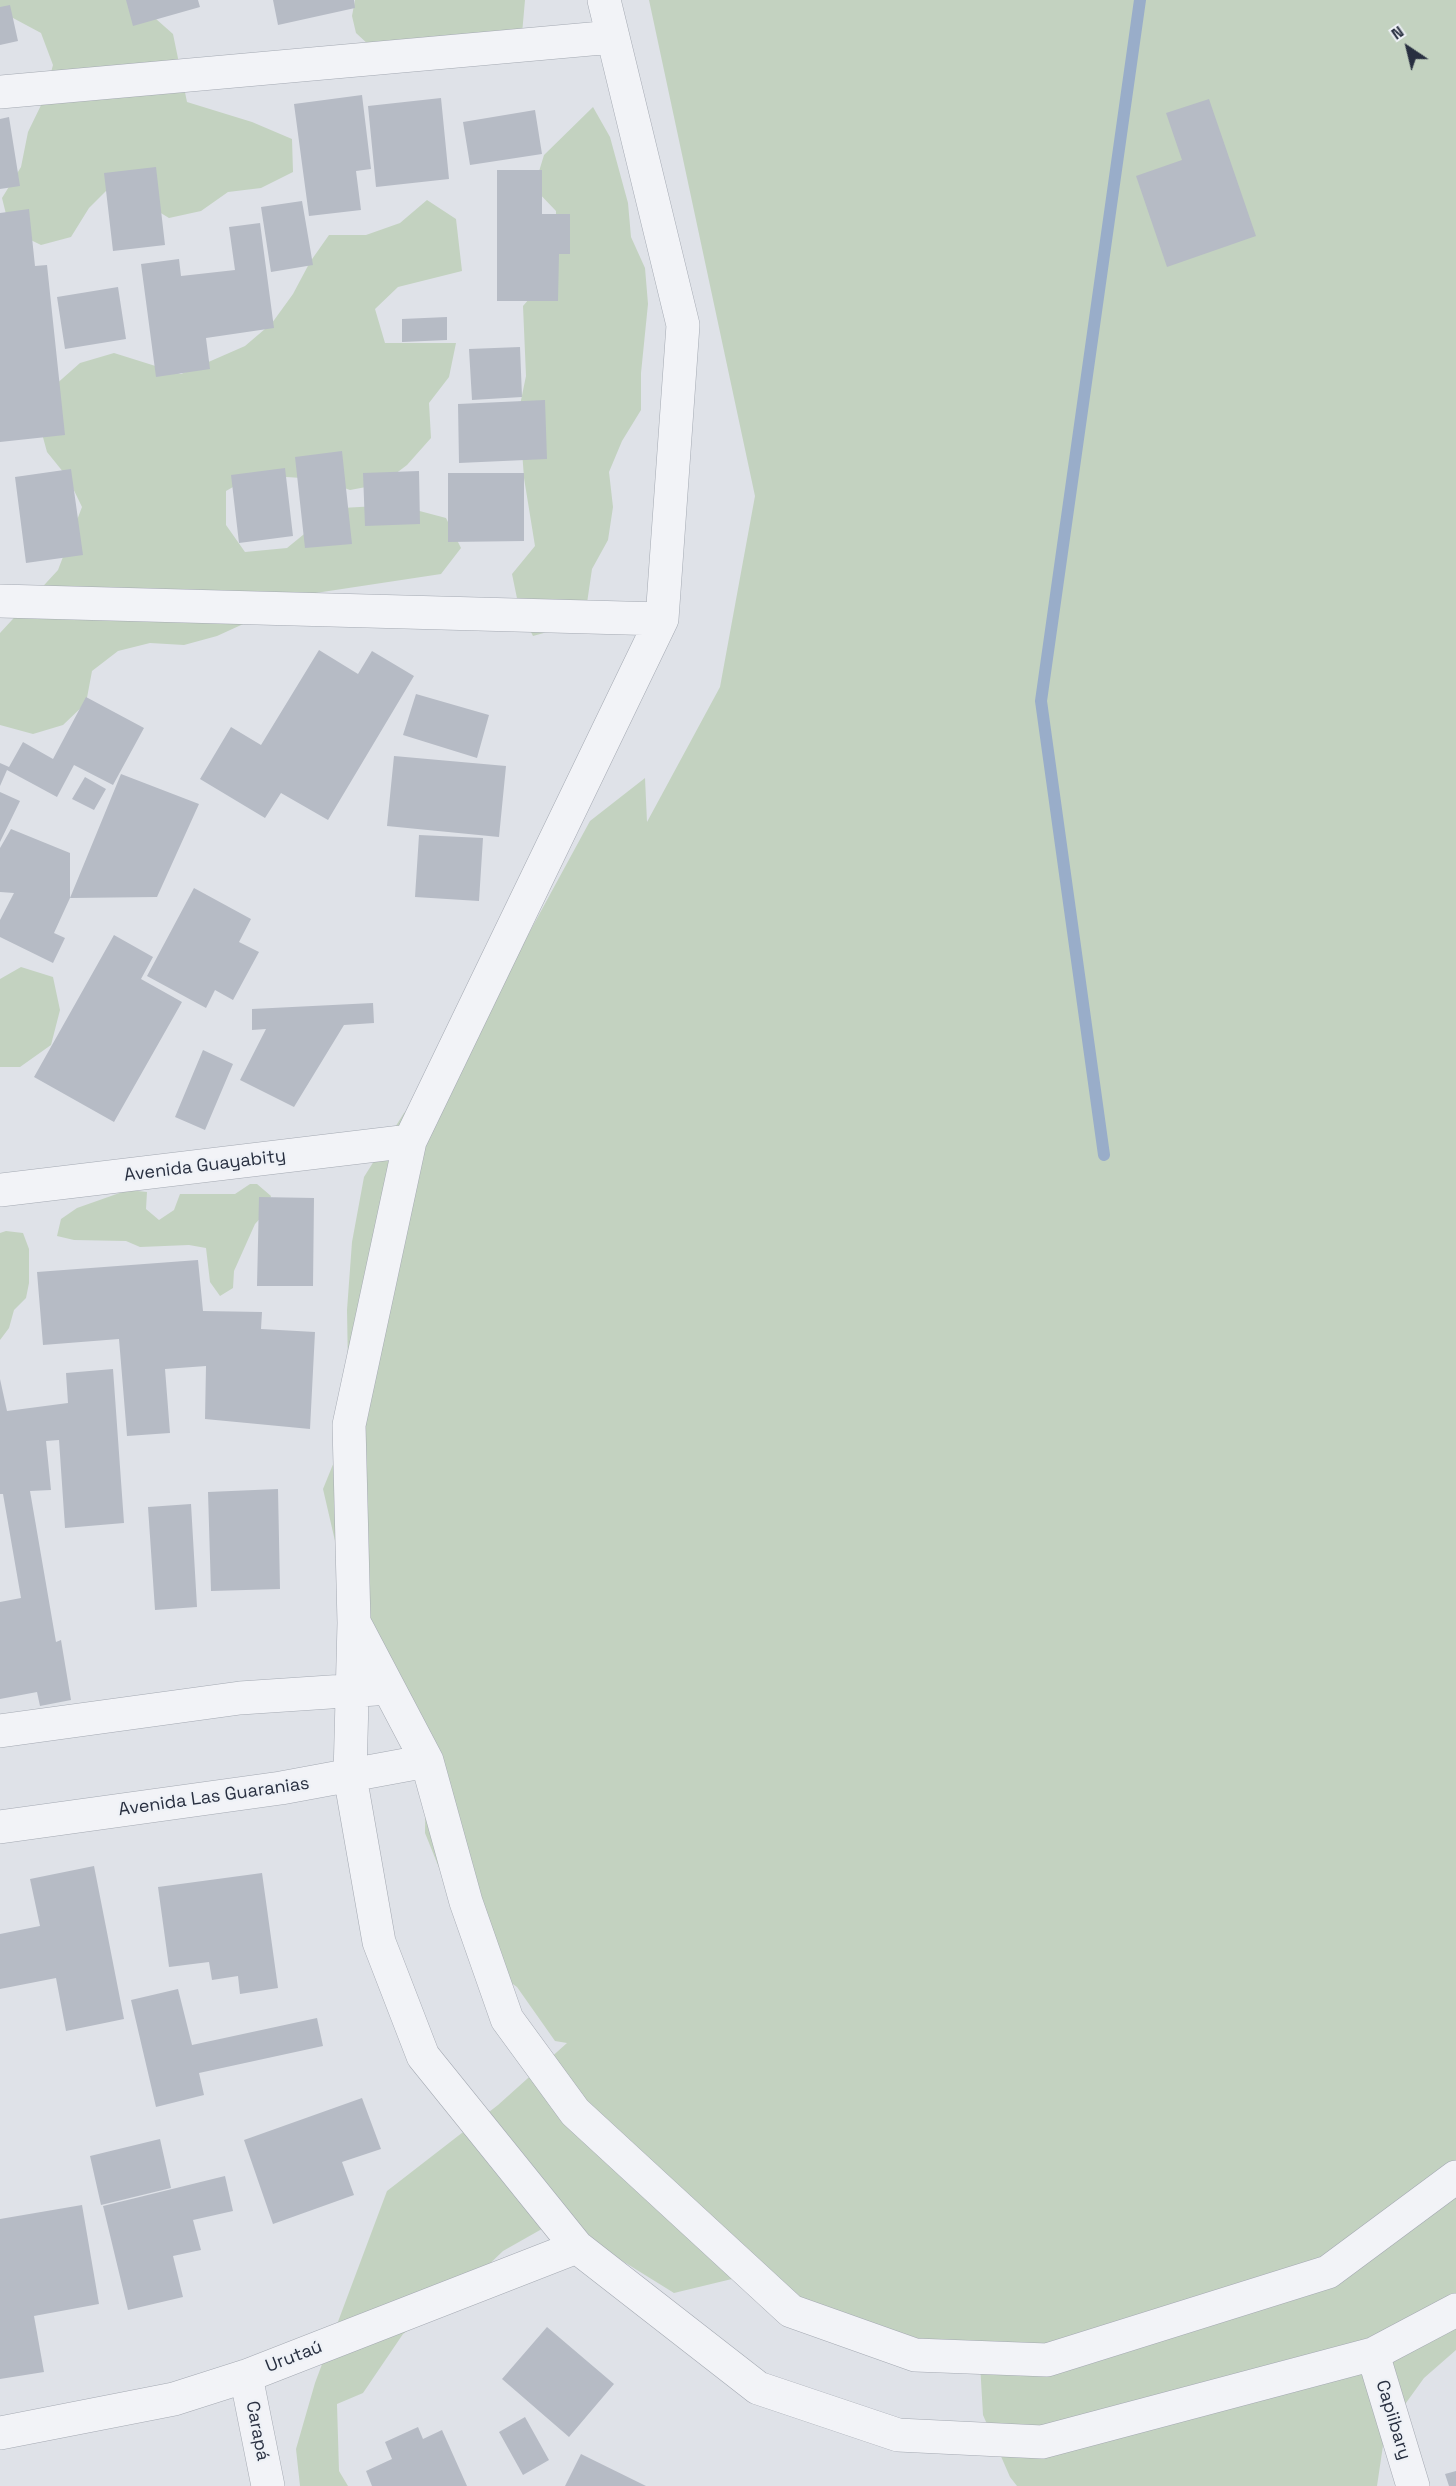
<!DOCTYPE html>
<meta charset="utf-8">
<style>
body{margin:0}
#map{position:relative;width:1456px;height:2486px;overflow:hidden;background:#dfe2e8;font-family:"Space Grotesk",sans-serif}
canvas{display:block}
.north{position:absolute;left:1378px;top:18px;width:60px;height:60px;-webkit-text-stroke:4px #eef1f6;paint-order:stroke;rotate:325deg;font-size:16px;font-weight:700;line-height:24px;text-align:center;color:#282f40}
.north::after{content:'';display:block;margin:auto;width:21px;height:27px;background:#282f40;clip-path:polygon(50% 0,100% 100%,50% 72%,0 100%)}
</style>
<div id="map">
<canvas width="1456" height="2486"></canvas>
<div class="north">N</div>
</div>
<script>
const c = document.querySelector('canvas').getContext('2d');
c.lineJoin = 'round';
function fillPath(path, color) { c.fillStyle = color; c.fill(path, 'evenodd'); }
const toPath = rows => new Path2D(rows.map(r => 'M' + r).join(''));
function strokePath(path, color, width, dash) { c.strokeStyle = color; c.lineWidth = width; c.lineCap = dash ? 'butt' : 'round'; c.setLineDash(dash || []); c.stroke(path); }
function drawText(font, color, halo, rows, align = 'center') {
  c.font = font + ' "Space Grotesk",sans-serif'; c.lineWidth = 4.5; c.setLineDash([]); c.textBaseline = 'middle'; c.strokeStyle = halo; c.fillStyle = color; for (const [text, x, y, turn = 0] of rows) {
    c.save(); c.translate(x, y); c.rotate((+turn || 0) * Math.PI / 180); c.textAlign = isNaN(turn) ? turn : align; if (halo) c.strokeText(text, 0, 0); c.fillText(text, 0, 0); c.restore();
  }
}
const green = toPath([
 [0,0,126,0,147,11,173,34,187,102,252,122,292,139,293,172,261,188,228,192,201,211,169,218,113,184,89,208,71,237,41,245,10,230,2,198,21,167,28,132,44,99,53,65,41,33,13,18,0,14],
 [355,0,525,0,522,34,369,45,356,33,352,16],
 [649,0,1456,0,1456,2350,1424,2378,1385,2432,1377,2486,1017,2486,1010,2477,983,2415,979,2346,915,2355,736,2278,674,2293,616,2257,563,2217,503,2251,454,2298,403,2334,363,2393,337,2404,339,2471,348,2486,300,2486,296,2449,315,2383,387,2191,498,2105,567,2043,555,2041,517,1987,475,1957,425,1833,426,1761,354,1623,323,1489,349,1425,347,1310,352,1242,364,1177,404,1113,455,1069,590,821,645,778,647,822,720,687,755,496],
 [593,107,610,137,628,203,631,237,645,268,648,304,641,373,641,410,622,441,609,472,613,507,608,540,592,569,587,603,565,627,533,636,519,608,512,574,535,546,524,478,519,410,526,376,523,306,547,278,556,245,556,211,534,188,544,155],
 [427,200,456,219,462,271,398,287,375,309,385,343,456,343,449,377,429,403,431,438,407,465,382,484,350,490,318,479,254,475,226,491,226,525,245,552,287,548,314,526,342,508,377,506,412,509,446,518,461,548,441,574,309,594,217,636,184,645,150,643,118,651,92,671,86,703,63,725,33,734,0,725,0,633,58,570,82,507,68,478,47,452,38,419,54,386,80,363,114,353,181,374,245,346,272,323,293,294,310,262,329,235,366,235,400,223],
 [21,967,53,977,60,1010,51,1045,20,1067,0,1067,0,979],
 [250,1184,257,1184,271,1196,266,1212,255,1224,234,1271,233,1288,220,1296,210,1282,206,1248,189,1245,140,1247,126,1241,74,1240,57,1236,61,1219,77,1208,128,1190,147,1192,146,1209,159,1220,174,1210,180,1194,235,1194],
 [6,1231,23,1233,29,1249,29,1283,26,1298,14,1310,9,1328,0,1340,0,1233]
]);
const stream = toPath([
 [1104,1155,1041,701,1140,0]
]);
const building = toPath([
 [126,0,198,0,200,7,133,26],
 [273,0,354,0,355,8,278,25],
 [10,5,18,41,0,45,0,7],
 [362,95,371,169,356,171,361,210,309,216,294,104],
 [441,98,449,179,376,187,368,106],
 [1209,99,1256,236,1167,267,1136,176,1182,160,1166,113],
 [535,110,542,154,470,165,463,122],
 [9,117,20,186,0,189,0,119],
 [156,167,165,245,113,251,104,173],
 [497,170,542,170,542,214,570,214,570,254,559,254,558,301,497,301],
 [302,201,313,265,271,272,261,207],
 [29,209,35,266,47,265,65,435,0,442,0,213],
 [260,223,274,328,206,338,210,369,156,377,141,264,179,259,181,276,235,270,229,227],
 [118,287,126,339,65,349,57,297],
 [447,317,447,340,402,342,402,319],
 [520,347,522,397,472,400,469,349],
 [545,400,547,459,459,463,458,404],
 [342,451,352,544,305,548,295,457],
 [285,468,293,536,239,543,231,475],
 [71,469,83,555,26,563,15,477],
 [419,471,420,524,365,526,363,473],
 [448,473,524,473,524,541,448,542],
 [319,650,358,674,372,651,414,676,328,820,281,793,265,818,200,779,231,727,261,745],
 [416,694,489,715,477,758,403,735],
 [86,697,144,728,113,785,74,765,57,797,7,770,0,786,0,763,9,767,23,742,53,759],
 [394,756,506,766,499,837,387,826],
 [121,774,199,804,157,897,70,898],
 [85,777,106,789,94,810,72,799],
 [0,792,20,801,0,842],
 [11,829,70,853,70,898,54,933,65,938,53,963,0,937,0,920,14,893,0,892,0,848],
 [419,835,483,838,479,901,415,897],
 [194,888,251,919,239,942,259,952,233,1000,215,990,206,1008,147,976],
 [114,935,153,957,141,979,182,1002,114,1122,34,1077],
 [373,1003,374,1023,344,1025,294,1107,240,1080,266,1029,252,1030,252,1009],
 [203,1050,233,1064,205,1130,175,1117],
 [259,1197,314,1198,313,1286,257,1286],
 [198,1260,203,1311,262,1312,261,1329,315,1332,310,1429,205,1419,206,1366,165,1369,170,1433,127,1436,119,1339,43,1345,37,1272],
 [113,1369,124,1523,65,1528,59,1440,46,1441,51,1490,30,1491,56,1642,61,1640,71,1700,40,1706,37,1692,0,1699,0,1602,21,1598,3,1494,0,1494,0,1379,7,1411,68,1403,66,1373],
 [278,1489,280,1589,211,1591,208,1492],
 [191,1504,197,1607,155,1610,148,1507],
 [94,1866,124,2019,66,2031,56,1978,0,1989,0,1934,40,1926,30,1879],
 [262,1873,278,1988,240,1994,238,1976,212,1980,209,1962,169,1967,158,1887],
 [178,1989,192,2045,317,2018,323,2046,199,2073,204,2095,156,2107,131,2000],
 [362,2098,381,2149,342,2162,354,2195,273,2224,244,2140],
 [160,2139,171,2188,101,2205,90,2156],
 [225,2176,233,2211,193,2220,201,2250,173,2256,183,2297,128,2310,103,2206],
 [82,2205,99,2304,34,2316,44,2372,0,2379,0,2219],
 [547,2327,614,2384,569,2437,502,2379],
 [525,2417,549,2460,523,2475,499,2432],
 [418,2427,423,2439,442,2430,467,2486,372,2486,366,2471,392,2459,385,2442],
 [581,2454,646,2486,565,2486],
 [1456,2471,1456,2486,1449,2486,1445,2474]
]);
const minor = toPath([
 [604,0,683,325,662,619,410,1141,349,1425,354,1623,350,1776,379,1942,423,2056,577,2247,758,2388,898,2435,1042,2442,1373,2354,1456,2310],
 [0,92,613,37],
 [0,601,662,619],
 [0,1190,410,1141],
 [356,1626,427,1761,466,1902,507,2019,575,2112,791,2311,915,2355,1047,2360,1328,2272,1456,2177],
 [0,1731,240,1698,375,1689],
 [0,1827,281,1788,427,1761],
 [1373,2354,1413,2486],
 [246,2376,268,2486],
 [0,2433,174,2399,246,2376,577,2247]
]);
const streetNames = [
 ["Avenida Guayabity",205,1166,-7],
 ["Avenida Las Guaranias",214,1797,-8],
 ["Urutaú",294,2357,-21],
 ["Capiibary",1393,2420,73],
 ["Carapá",257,2431,79]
];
fillPath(green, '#c3d2c0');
strokePath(stream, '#99adc9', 12);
fillPath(building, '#b6bbc5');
strokePath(minor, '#a4a9b2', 34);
strokePath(minor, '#f2f3f7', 33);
drawText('18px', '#282f40', '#eef1f6', streetNames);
</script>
